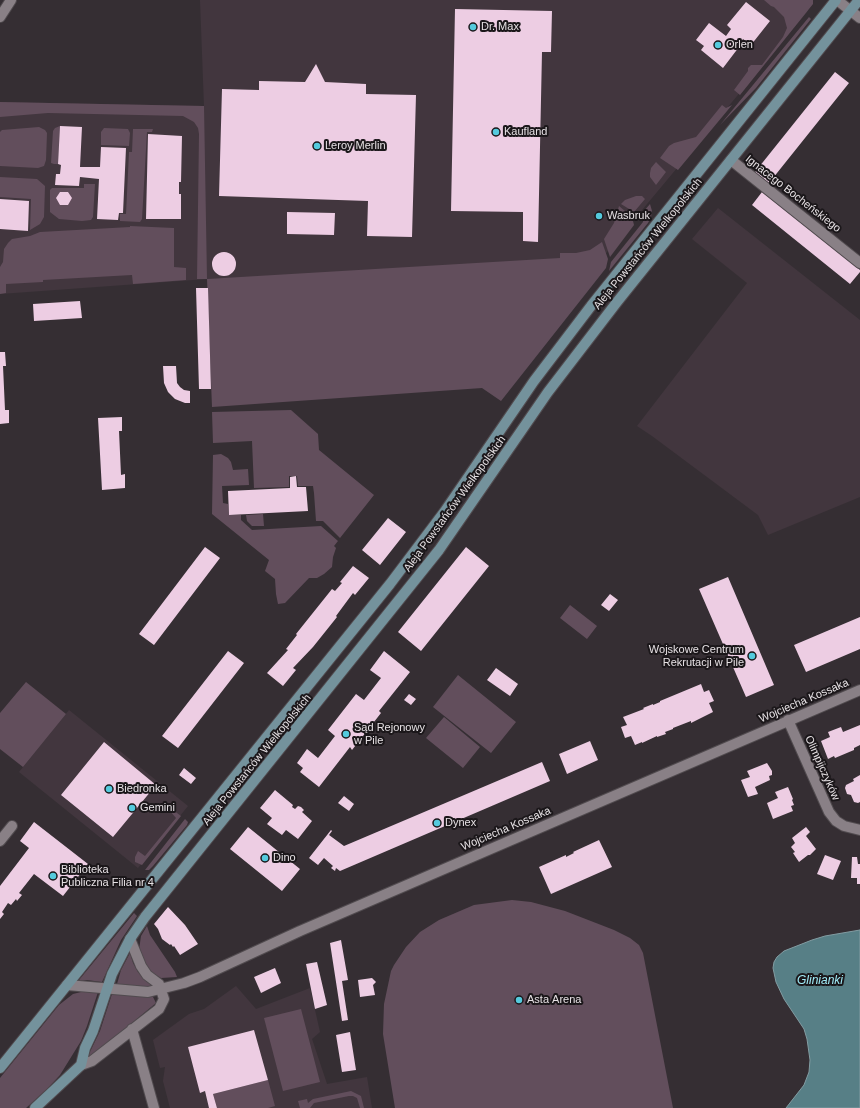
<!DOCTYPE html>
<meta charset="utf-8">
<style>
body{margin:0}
canvas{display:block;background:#352e33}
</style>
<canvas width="860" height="1108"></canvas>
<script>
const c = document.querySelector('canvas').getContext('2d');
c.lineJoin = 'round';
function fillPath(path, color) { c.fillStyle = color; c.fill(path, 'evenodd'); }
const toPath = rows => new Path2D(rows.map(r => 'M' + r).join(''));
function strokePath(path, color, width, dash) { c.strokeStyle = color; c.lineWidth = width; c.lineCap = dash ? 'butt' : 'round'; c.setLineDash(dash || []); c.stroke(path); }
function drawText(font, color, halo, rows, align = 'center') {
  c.font = font + ' Helvetica,sans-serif'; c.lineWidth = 4; c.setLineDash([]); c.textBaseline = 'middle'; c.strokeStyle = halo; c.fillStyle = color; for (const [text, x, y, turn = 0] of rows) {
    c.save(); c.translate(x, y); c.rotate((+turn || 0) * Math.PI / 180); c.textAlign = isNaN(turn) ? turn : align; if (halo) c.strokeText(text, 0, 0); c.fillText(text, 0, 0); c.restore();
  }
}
const built = toPath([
 [200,0,812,0,807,12,597,264,207,279,0,294,0,102,204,106],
 [718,208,860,320,860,497,768,535,758,515,652,436,637,426,747,283,692,239],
 [69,710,188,806,138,868,19,772],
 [236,986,256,1009,310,988,320,1032,312,1039,327,1084,367,1077,372,1108,170,1108,163,1081,165,1067,160,1068,153,1040,189,1014,204,1009]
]);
const green = toPath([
 [764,0,813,0,813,4,740,95,734,90,748,71,748,68,751,65,762,65,783,37,787,28,784,17,774,7,771,6],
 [809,17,811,19,756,88,720,125],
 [0,102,204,106,207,279,560,258,560,253,576,253,590,250,602,242,608,259,606,268,501,401,482,388,212,407,207,279,197,279,199,134,198,128,194,122,183,116,48,113,0,117],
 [722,105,726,108,732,105,678,170,660,158,669,146,674,143,696,137],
 [60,126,58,164,54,164,51,163,53,131,55,128],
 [39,127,45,130,47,133,46,160,44,166,38,168,0,166,0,132,2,130],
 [104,128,128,129,130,133,129,146,101,145,101,132],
 [133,129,153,129,152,132,147,132,142,219,140,222,120,221,120,214,126,214,129,152,132,152],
 [656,162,666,172,656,185,650,177,650,173,651,168],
 [0,177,37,179,45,186,44,217,40,224,30,230,31,199,0,197],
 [84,184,95,184,93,217,91,220,82,221,59,219,50,212,50,190,52,188,84,188],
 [636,196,642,196,645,199,634,212,621,204,625,200],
 [650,204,652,211,651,217,648,223,609,271,611,262,643,222,644,211],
 [619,206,632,217,634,225,610,257,604,239,614,223],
 [130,226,174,228,174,267,186,268,186,280,133,284,132,275,43,280,43,282,6,284,6,293,0,294,0,267,3,262,4,249,8,243,12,239,30,236,40,232,130,227],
 [291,410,318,434,319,450,374,495,340,538,323,521,316,521,314,493,313,486,298,486,297,476,289,476,289,487,254,488,252,441,213,443,212,412],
 [221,454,228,458,231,462,233,470,248,469,249,485,222,486,223,503,228,504,229,515,241,515,241,520,252,530,321,526,338,541,334,546,336,548,333,557,332,567,324,574,317,578,309,578,285,603,278,604,276,594,275,579,265,571,269,560,212,514,213,455],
 [263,514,264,526,252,526,247,521,246,515],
 [570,605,597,626,587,639,560,618],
 [458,675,516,722,491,753,433,707],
 [26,682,66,714,23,767,0,749,0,713],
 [444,717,480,747,463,768,426,738],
 [173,810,181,816,142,865,135,862,135,857,138,851,145,856,176,818,170,811],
 [185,819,188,822,187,825,153,866,149,870,145,870],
 [512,900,531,902,565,911,614,930,630,938,639,945,643,953,673,1108,395,1108,383,1034,384,1004,391,971,394,965,406,947,420,932,439,920,474,905],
 [134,913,137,916,121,940,102,982,87,980,80,981,79,980],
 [147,926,150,935,175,972,177,977,161,978,149,971,139,950,141,936],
 [130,953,133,963,138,972,145,980,153,986,153,987,117,984,121,970],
 [85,991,98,992,87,1026,81,1041,60,1075,47,1089,26,1108,0,1108,0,1078,59,1005,73,994],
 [112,994,153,997,156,1003,91,1057,88,1056,100,1031],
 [301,1009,320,1082,283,1091,264,1018],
 [268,1080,275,1106,268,1108,217,1108,213,1094],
 [351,1091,361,1096,364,1108,360,1108,357,1098,353,1096,349,1096,314,1103,310,1108,300,1108,298,1101,307,1099,308,1103,313,1099]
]);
const water = toPath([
 [860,930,860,1108,786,1108,804,1085,809,1072,810,1060,807,1039,804,1029,784,999,776,982,773,968,774,962,777,957,784,951,812,940,825,936,860,930]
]);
const building = toPath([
 [746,2,770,21,751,45,743,39,738,46,739,47,723,68,701,50,704,46,696,40,709,23,726,36,731,29,727,25],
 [455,9,552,11,551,52,542,52,538,242,523,241,523,212,451,211],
 [316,64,325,82,366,84,366,94,416,95,412,237,367,236,368,201,219,196,222,89,259,90,259,81,305,82],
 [835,72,849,83,769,183,755,172],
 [60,126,82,127,80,167,100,167,101,147,126,148,123,213,119,213,118,220,97,219,99,179,80,177,79,186,55,185,56,174,60,174,61,165,58,164],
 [148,134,182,136,181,182,179,182,179,194,181,194,181,219,146,219],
 [60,192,68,192,72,198,68,205,60,205,56,198],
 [762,192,860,270,860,272,850,284,752,205],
 [0,199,29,201,28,231,0,229],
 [287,212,335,213,334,235,287,234],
 '212 264a12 12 0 1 1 24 0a12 12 0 1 1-24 0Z',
 [196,288,208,288,211,389,199,389],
 [80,301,82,318,34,321,33,304],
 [0,352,5,352,6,366,3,366,5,410,9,410,9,423,0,424],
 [163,366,176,366,177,383,180,387,184,390,190,391,190,403,185,403,175,399,168,392,164,383],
 [122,417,122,431,119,431,121,475,125,474,125,488,102,490,98,418],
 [296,476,297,487,306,487,308,511,229,515,228,491,290,488,290,477],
 [388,518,406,532,380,565,362,550],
 [205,547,220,558,154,645,139,634],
 [466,547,489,566,421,651,398,632],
 [353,566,369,578,355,595,353,593,336,616,337,617,313,647,293,668,296,670,283,686,267,673,288,650,286,649,297,635,296,634,332,589,335,591,342,583,340,582],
 [728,577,774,685,746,697,699,589],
 [610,594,618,600,609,611,601,605],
 [860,617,860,649,806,672,794,645],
 [228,651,244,663,178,748,162,736],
 [384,651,410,672,379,711,381,713,352,750,350,747,319,787,300,772,303,768,297,763,307,749,318,758,335,736,328,730,356,694,364,700,381,678,370,670],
 [496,668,518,684,510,696,487,680],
 [701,684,704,692,709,690,714,701,709,703,713,712,691,723,691,721,673,728,673,729,665,732,666,734,657,737,657,736,642,743,642,742,635,745,631,736,625,738,621,727,627,725,623,717,644,709,643,708,653,704,653,705,660,702,660,701],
 [409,694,416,699,411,705,404,700],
 [860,725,860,745,854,748,854,750,835,758,834,756,828,759,821,741,830,737,828,732,841,727,843,732],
 [590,741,598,760,567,774,559,754],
 [104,742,156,785,113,837,61,795],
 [542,762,550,781,340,871,336,868,335,871,331,868,333,866,324,858,318,865,309,858,331,830,332,831,329,835,344,846],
 [767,763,772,771,772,775,769,776,770,780,755,787,758,794,748,797,741,780,750,777,747,771],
 [184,768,196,778,191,784,179,775],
 [860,775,860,802,858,803,854,802,851,795,847,794,845,788,846,785,854,781,853,779],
 [788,787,793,799,792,800,794,805,791,806,793,811,773,819,767,803,778,798,775,792],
 [275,790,293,805,292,807,295,809,298,806,301,807,304,810,302,812,312,821,298,839,286,830,282,835,267,824,272,818,260,808],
 [344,796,354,804,349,811,338,803],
 [34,822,88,864,63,896,34,874,19,893,22,895,17,901,16,899,11,905,8,903,2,912,4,914,0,919,0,886,29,848,20,841],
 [248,827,300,869,282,891,230,849],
 [806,827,810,832,806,836,816,849,810,855,808,855,799,862,793,853,795,852,791,847,795,843,792,838],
 [599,840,612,867,551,894,539,867,566,855,566,857,574,853,573,852],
 [825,855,841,861,833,880,817,874],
 [852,857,857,857,858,864,860,864,860,884,857,884,857,878,851,878],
 [168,907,185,925,198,944,180,955,174,946,173,947,171,944,170,945,162,939,158,929,154,924],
 [341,940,348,980,342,981,348,1020,342,1021,330,943],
 [317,962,327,1005,315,1009,306,964],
 [275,968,281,983,261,993,254,977],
 [372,978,376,982,373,985,375,995,360,997,358,980],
 [254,1030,268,1080,213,1094,217,1108,209,1108,205,1091,200,1093,188,1047],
 [350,1032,356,1070,342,1072,336,1035]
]);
const minor = toPath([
 [0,17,11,0],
 [731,160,860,263],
 [788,720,829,812,836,821,844,826,860,830],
 [0,841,12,826],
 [67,985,148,992,184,983,200,977,300,931,860,690],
 [132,1029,154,1108],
 [81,1065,92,1061,159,1009,164,999,159,984,147,975,141,966,130,939]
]);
const tertiary = toPath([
 [837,0,860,18]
]);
const secondary = toPath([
 [0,1068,390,584,445,511,534,381,591,306,836,0],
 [35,1108,81,1065,85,1048,93,1031,112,974,130,939,145,917,439,550,548,392,617,302,859,0]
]);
const markers = [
 [473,27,4,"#54cadd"],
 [718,45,4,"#54cadd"],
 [496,132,4,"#54cadd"],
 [317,146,4,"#54cadd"],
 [599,216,4,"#54cadd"],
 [752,656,4,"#54cadd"],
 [346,734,4,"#54cadd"],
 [109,789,4,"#54cadd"],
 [132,808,4,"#54cadd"],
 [437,823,4,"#54cadd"],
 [265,858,4,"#54cadd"],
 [53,876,4,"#54cadd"],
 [519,1000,4,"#54cadd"]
];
const poiNames = [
 ["Dr. Max",481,27],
 ["Orlen",726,45],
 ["Kaufland",504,132],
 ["Leroy Merlin",325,146],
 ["Wasbruk",607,216],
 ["Wojskowe Centrum",744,650,"right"],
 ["Rekrutacji w Pile",744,663,"right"],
 ["Sąd Rejonowy",354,728],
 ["w Pile",354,741],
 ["Biedronka",117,789],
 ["Gemini",140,808],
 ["Dynex",445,823],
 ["Dino",273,858],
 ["Biblioteka",61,870],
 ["Publiczna Filia nr 4",61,883],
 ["Asta Arena",527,1000]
];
const streetNames = [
 ["Ignacego Bocheńskiego",793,194,38],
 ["Aleja Powstańców Wielkopolskich",648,244,-51],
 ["Aleja Powstańców Wielkopolskich",455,504,-54],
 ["Wojciecha Kossaka",804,701,-23],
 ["Aleja Powstańców Wielkopolskich",257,760,-51],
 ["Olimpijczyków",822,768,66],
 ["Wojciecha Kossaka",506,829,-23]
];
const waterNames = [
 ["Glinianki",820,981]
];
fillPath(built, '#42363e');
fillPath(green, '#624e5c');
fillPath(water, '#577f86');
strokePath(water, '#829ca2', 1);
fillPath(building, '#edcde3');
strokePath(minor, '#514b4f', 12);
strokePath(tertiary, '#514b4f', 12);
strokePath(secondary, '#514b4f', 12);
strokePath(minor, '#898086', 10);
strokePath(tertiary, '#898086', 10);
strokePath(secondary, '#74929c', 10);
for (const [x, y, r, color] of markers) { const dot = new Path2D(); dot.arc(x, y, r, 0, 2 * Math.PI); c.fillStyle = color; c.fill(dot); strokePath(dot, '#1b171a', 1.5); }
drawText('11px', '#e6e1e4', '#1b171a', poiNames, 'left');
drawText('11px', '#e6e1e4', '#1b171a', streetNames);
drawText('italic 12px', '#a1ecf8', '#1b171a', waterNames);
</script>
